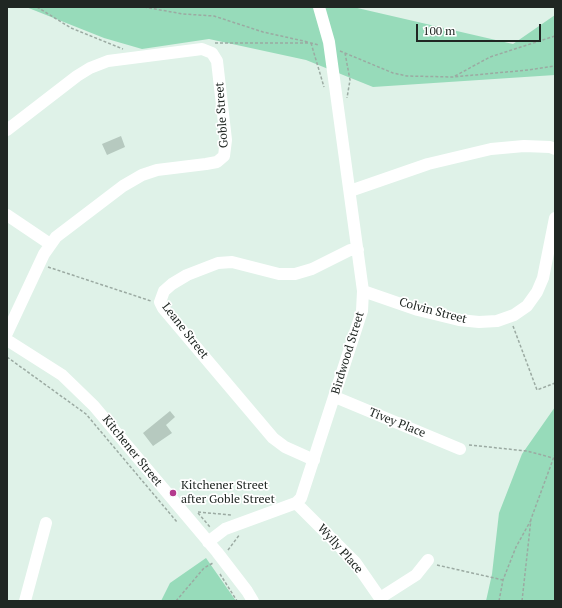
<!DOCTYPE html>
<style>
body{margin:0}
#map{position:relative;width:562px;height:608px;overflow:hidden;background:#dff2e8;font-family:"PT Serif",serif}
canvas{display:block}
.frame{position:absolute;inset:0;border:8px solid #202723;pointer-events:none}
.scale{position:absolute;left:416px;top:24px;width:125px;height:18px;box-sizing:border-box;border:2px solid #202723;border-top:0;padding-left:5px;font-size:12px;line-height:14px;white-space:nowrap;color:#202723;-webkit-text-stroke:3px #fff;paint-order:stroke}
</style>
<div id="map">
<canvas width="562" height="608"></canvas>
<div class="frame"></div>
<div class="scale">100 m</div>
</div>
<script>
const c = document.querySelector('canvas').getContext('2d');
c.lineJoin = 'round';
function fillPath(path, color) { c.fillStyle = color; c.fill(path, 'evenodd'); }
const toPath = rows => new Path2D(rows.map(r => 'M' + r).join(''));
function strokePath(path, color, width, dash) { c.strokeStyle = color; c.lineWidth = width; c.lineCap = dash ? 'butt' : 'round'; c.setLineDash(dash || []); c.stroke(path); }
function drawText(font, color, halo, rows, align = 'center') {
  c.font = font + ' "PT Serif",serif'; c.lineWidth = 3.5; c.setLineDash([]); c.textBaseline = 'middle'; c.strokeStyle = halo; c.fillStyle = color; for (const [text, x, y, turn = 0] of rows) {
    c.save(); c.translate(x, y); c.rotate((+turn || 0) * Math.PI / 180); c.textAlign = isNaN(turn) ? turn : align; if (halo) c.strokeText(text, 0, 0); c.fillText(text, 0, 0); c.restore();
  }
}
const green = toPath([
 [26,7,353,7,513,44,555,15,555,75,373,87,306,60,209,39,142,49,104,38],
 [555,407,555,601,486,601,492,574,499,513,522,454],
 [206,558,236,601,161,601,170,583]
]);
const building = toPath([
 [121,136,125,147,107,155,102,144],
 [170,411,175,417,166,425,172,433,153,446,143,433]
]);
const path = toPath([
 [37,7,71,28,123,49],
 [144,7,183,14,214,16,263,32,308,42],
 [215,43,311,43,319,45],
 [311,43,324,87],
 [340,51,393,73,407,76,453,77,528,70,555,66],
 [345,53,350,80,347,98],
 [455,76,490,57,555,36],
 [48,267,151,301],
 [513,326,537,390,555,383],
 [7,357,86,414,177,522],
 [469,445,527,451,553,458],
 [198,512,231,515],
 [198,513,210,527],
 [228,550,240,534],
 [437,565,503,580],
 [220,574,237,601],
 [176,601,204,568,213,563],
 [499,601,503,580,516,547,531,520],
 [522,601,531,519,555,454]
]);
const minor = toPath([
 [7,130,77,76,90,68,108,61,202,49,212,53,217,61,226,140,224,156,217,162,206,164,157,170,142,175,123,186,56,237,44,254,7,333],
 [350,191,428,164,491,149,524,146,550,147,555,149],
 [7,215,50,244],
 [363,291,418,310,459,320,479,322,497,321,514,315,527,306,537,292,543,278,555,218],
 [7,340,62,375,94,406,217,552,247,591,253,601],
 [335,397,460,449],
 [314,460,285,447,273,438,163,308,160,302,164,291,172,284,187,275,218,263,232,262,279,274,295,274,312,269,350,250,358,250],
 [296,503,355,562,382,601],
 [208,542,225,529,296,503,301,498,362,311,363,291,329,42,319,7],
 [380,598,416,575,428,560],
 [25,601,46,523]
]);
const markers = [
 [173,493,4,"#b43a8d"]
];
const streetNames = [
 ["Goble Street",222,115,-94],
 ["Colvin Street",433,311,15],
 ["Leane Street",185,331,52],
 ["Birdwood Street",348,353,-73],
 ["Tivey Place",397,423,22],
 ["Kitchener Street",132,451,51],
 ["Wylly Place",340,549,48]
];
const poiNames = [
 ["Kitchener Street",181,486],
 ["after Goble Street",181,500]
];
fillPath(green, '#97dbba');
fillPath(building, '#b6c9bf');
strokePath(path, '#9baaa2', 1.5, [3, 2]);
strokePath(minor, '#fff', 12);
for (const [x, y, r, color] of markers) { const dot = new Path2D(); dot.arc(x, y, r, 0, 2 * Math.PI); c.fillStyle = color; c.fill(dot); strokePath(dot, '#fff', 1.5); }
drawText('12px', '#202723', '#fff', streetNames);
drawText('12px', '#202723', '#fff', poiNames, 'left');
</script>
